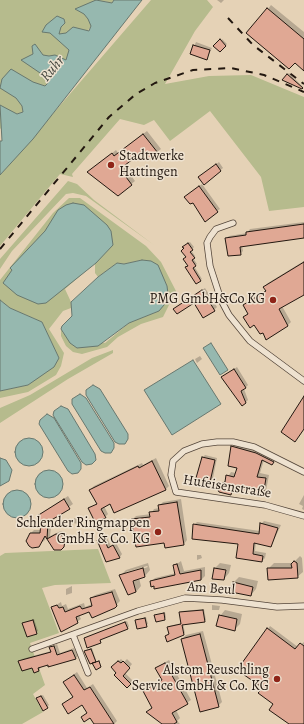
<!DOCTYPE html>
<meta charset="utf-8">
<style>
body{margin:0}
canvas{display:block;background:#e5d2b6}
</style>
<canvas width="304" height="724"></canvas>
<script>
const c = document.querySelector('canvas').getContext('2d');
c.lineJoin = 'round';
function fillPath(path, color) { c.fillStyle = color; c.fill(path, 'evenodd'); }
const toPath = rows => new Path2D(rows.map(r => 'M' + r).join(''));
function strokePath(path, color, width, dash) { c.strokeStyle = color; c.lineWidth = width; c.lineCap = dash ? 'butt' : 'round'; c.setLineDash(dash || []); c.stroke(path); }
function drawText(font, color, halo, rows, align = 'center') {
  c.font = font + ' Alegreya,serif'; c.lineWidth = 3; c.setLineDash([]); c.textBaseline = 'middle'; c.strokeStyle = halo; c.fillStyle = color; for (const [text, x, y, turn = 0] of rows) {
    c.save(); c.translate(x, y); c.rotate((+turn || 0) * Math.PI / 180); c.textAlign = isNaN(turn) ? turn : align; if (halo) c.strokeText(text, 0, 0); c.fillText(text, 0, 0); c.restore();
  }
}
const green = toPath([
 [0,0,114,0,112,3,103,1,102,12,48,83,45,86,42,85,22,106,23,112,17,114,0,129],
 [151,0,207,0,213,7,195,31,165,84,209,76,251,75,304,97,304,207,269,211,261,177,210,111,170,141,154,120,144,125,120,119,72,174,73,177,60,174,0,246,0,175],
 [68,181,77,184,94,200,154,245,86,196,73,193,66,194,12,251,0,269,0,259],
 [69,198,80,198,146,246,161,262,176,291,163,317,141,324,118,337,107,347,82,354,73,352,66,346,61,336,61,329,63,333,105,343,129,323,159,311,167,286,162,277,142,260,124,264,117,263,98,277,95,273,95,263,65,289,71,302,71,308,63,311,49,329,64,353,61,366,56,375,28,392,0,398,0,391,28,385,59,358,42,322,10,308,0,300,0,280,53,213],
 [113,350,113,353,68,379,0,423,0,408,30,395,92,358],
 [98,549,111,583,55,585,42,588,59,633,30,643,45,685,33,694,43,712,22,724,0,724,0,556,5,553]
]);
const water = toPath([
 [96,0,112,3,114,0,142,0,33,139,0,175,0,141,2,141,0,105,17,114,23,112,22,106,16,98,0,88,2,79,11,69,33,82,45,86,48,83,46,77,21,60,33,54,32,46,35,44,43,55,49,56,55,55,66,60,69,50,50,33,42,32,46,25,57,16,64,19,65,23,61,27,59,34,66,33,73,27,89,31,91,26,88,19,84,14,75,9,96,0],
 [73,203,84,205,107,225,111,231,113,245,96,263,46,303,38,304,17,295,3,283,12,270,10,268,45,231,58,210,66,205,73,203],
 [142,260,151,261,158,265,167,286,168,294,164,305,159,311,129,323,98,346,77,348,70,343,61,329,62,326,72,316,71,302,98,277,117,263,124,264,142,260],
 [0,300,10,308,42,322,59,358,54,367,28,385,0,391,0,300],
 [211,343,228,370,220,375,203,348,211,343],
 [193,360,221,404,172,435,144,390,193,360],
 [93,385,100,389,128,434,128,439,125,444,119,444,115,442,86,395,86,390,93,385],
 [80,394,86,398,114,443,114,448,111,453,105,453,101,451,72,404,72,399,80,394],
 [61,406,68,409,95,454,96,460,92,464,86,465,82,462,53,415,54,411,61,406],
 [47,414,54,418,81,463,81,469,78,473,72,474,68,471,39,424,40,420,47,414],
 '15 452a14 14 0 1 1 28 0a14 14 0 1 1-28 0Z',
 [0,458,6,460,12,470,9,481,0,486,0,458],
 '35 484a14 14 0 1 1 28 0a14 14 0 1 1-28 0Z',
 '3 504a14 14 0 1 1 28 0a14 14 0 1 1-28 0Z'
]);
const shadow = toPath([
 [217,0,224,0,221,3],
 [271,5,304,32,304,70,268,9],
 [222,39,227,44,220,51,215,46],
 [196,42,212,48,207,58,191,53],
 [289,73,303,87,302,88,287,75],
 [147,131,161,149,157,152,143,150,123,165,135,181,118,195,92,169,116,150,118,153],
 [219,162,223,168,204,183,202,175],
 [202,184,220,209,217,211,188,194],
 [304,222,304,237,242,246,243,251,240,254,226,238,229,236,247,233,250,229],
 [190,242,194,247,191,250,195,256,193,258,197,264,194,266,202,279,200,280,186,268,189,265,185,245],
 [304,261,304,294,282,306,291,322,287,326,263,331,244,305,267,290,264,287,268,283],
 [205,288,217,307,214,310,195,302,177,307],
 [200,356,202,359,197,363,195,359],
 [237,367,248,385,244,389,248,400,246,402,223,377],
 [236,443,260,450,276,460,272,464,264,460,260,473,269,475,266,491,263,494,234,489,230,494,220,485,226,480,231,472,236,473,238,467,232,447],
 [205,455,217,458,213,478,210,481,202,458],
 [156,458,169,486,166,489,114,512,110,503,104,506,108,514,105,517,90,508,98,503,90,490,94,486,142,463,143,465],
 [304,495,304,510,302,509,303,506,299,504],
 [68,496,73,504,52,519,50,536,61,531,66,533,69,538,61,549,52,547,46,536,45,540,36,547,30,534,34,530,42,530,42,522,38,516],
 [181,499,187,540,184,544,165,542,132,520,136,516,151,514,154,509,159,508,159,506,163,502],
 [74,518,80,519,78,524,73,523],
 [264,521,281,525,273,542,270,546,256,542,255,551,266,553,265,558,262,561,237,557,240,543,194,525,197,522,260,531,261,524],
 [106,536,111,546,116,543,122,554,120,557,107,561,98,541],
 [197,555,201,555,202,558,197,560],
 [300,556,302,558,303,572,297,577,268,569,274,563,293,563],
 [181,561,184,571,205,567,205,576,201,580,151,582,155,578,176,573,174,566],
 [148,563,150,570,145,576,139,578,141,586,136,592,120,576,126,570],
 [147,566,148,567,126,574,126,572],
 [220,563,231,565,229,573,224,579,214,569],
 [239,577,258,581,256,589,251,595,234,582],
 [72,586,72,593,66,595,66,589],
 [115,589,120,601,114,607,90,611,79,615,81,619,77,622,53,607,61,602,62,606,66,604,68,609,84,603,85,607,92,604,91,598,95,595],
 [212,605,220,606,219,610,212,610],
 [204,609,206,620,204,621,183,623,185,633,183,634,170,634,168,628,169,626,182,623,180,612,182,611],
 [225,610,242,614,240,624,235,629,220,616],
 [165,612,166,617,165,619,156,615],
 [146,617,148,624,138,628,136,620],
 [34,619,38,631,28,636,24,623],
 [127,621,129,626,128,628,101,639,100,642,85,638],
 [270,626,298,647,304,642,304,723,302,724,290,724,264,688,268,629],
 [203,631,222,702,218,706,182,639,186,635],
 [57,644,60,653,74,648,78,656,76,658,49,666,48,664,41,667,39,670,35,672,33,667,20,662,22,659,51,651,50,648],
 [92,648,96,660,95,661,86,650],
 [121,659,124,662,127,659,132,664,125,673,133,681,127,686,112,667],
 [169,660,191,700,176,710,180,718,177,721,180,724,164,724,148,711,153,707,144,691,162,679,156,668],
 [77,672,87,688,93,684,117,721,114,724,95,724,82,704,63,705,73,697,64,682],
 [43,695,49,705,47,707,39,697]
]);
const building = toPath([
 [267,8,304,39,304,71,295,63,289,69,246,33,267,8],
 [220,39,226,46,220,52,213,46,220,39],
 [193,45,210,50,207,60,190,54,193,45],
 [287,74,303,88,302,89,282,80,287,74],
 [143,134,158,153,149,160,142,152,120,169,132,185,118,196,87,172,112,153,114,156,143,134],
 [216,164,221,171,204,185,198,177,216,164],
 [199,186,218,212,205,222,193,203,190,204,184,197,199,186],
 [304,224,304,238,240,247,241,255,228,256,225,238,246,235,246,232,304,224],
 [188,243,193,250,190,252,195,258,192,260,196,266,193,268,201,281,196,284,185,267,188,266,183,259,186,257,181,251,184,248,182,247,188,243],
 [304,262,304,295,279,309,288,326,266,340,263,333,260,334,254,325,250,328,243,317,248,314,243,305,266,291,263,287,304,262],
 [202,290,215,311,203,318,194,303,177,314,173,309,202,290],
 [234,369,246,388,241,391,246,403,242,406,221,377,234,369],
 [304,396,304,429,295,442,281,432,304,396],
 [231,446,256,453,274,462,272,465,262,460,257,477,266,478,263,496,232,490,231,495,219,492,218,490,219,485,225,482,226,475,234,477,237,468,228,466,231,446],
 [202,457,215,460,210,482,196,478,202,457],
 [152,461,166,490,114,513,110,504,101,509,106,518,95,522,88,508,97,504,89,490,138,466,139,468,152,461],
 [64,499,70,509,48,522,47,539,56,534,61,535,65,540,64,547,61,550,54,550,45,536,39,547,32,548,29,546,26,541,30,533,40,533,41,522,37,516,64,499],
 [177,502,184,545,165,548,164,543,136,547,131,519,150,517,149,512,159,511,158,505,177,502],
 [260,523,278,528,271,547,254,543,253,554,263,556,262,562,236,558,238,544,192,539,193,524,259,534,260,523],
 [103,537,108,548,113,545,120,558,106,562,97,540,103,537],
 [294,561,297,563,298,578,268,580,267,568,292,568,291,564,294,561],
 [177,564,180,574,201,570,201,580,154,589,154,586,151,587,150,581,175,575,173,565,177,564],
 [143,568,145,577,133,581,136,592,128,595,119,575,143,568],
 [214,568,226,570,224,580,212,579,214,568],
 [233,582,253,587,251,596,231,592,233,582],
 [112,592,117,606,115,608,92,618,89,612,76,617,78,623,61,632,51,607,57,605,59,608,63,607,65,612,80,606,82,609,92,606,90,598,112,592],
 [203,610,205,622,182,625,184,635,167,642,165,636,169,634,167,627,181,624,179,612,203,610],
 [164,613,165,620,156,622,154,615,164,613],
 [219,615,237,619,235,631,216,626,219,615],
 [145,618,147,627,137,629,135,620,145,618],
 [33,620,37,634,27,637,22,623,33,620],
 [125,622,128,629,100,640,101,643,87,648,84,638,125,622],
 [267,628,295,649,300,643,304,646,304,724,289,724,269,710,273,704,258,693,263,688,237,670,267,628],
 [200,634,219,707,200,712,181,639,200,634],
 [54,646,57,655,72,650,76,659,48,667,48,665,38,668,39,671,34,673,32,668,22,671,18,661,51,652,49,647,54,646],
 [91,649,96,662,90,664,84,651,91,649],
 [99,661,101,667,96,670,92,663,99,661],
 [118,661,121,663,123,661,130,668,123,676,131,684,127,688,114,675,116,673,111,667,118,661],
 [165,663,188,704,172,713,177,722,174,724,162,724,146,712,152,708,143,691,162,680,155,668,165,663],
 [74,675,84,690,90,687,114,724,94,724,90,718,84,722,81,717,87,713,82,705,68,714,62,704,73,697,63,682,74,675],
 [41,696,48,708,43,711,36,698,41,696]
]);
const minor = toPath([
 [233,223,216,229,210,237,207,243,210,266,221,300,229,315,250,341,304,381],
 [304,472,254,447,233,442,217,442,202,444,184,451,173,461,171,475,176,492,265,505,304,516],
 [73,635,88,673],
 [32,649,138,611,185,598,222,600,277,607,304,606]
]);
const rail = toPath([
 [228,18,253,45,304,84],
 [0,249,109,117,136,94,155,83,193,70,231,68,264,75,304,92]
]);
const markers = [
 [111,165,4,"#8f2418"],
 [273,300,4,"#8f2418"],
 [158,532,4,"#8f2418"],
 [277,679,4,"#8f2418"]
];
const poiNames = [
 ["Stadtwerke",119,157,"left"],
 ["Hattingen",119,173,"left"],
 ["PMG GmbH&Co KG",265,300],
 ["Schlender Ringmappen",150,524],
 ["GmbH & Co. KG",150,540],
 ["Alstom Reuschling",269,671],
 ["Service GmbH & Co. KG",269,687]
];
const streetNames = [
 ["Hufeisenstraße",227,487,9],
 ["Am Beul",211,589,4]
];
const waterNames = [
 ["Ruhr",53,69,-50]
];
fillPath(green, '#b6bb8d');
fillPath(water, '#96b8af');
strokePath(water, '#68786f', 1);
fillPath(shadow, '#0003');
fillPath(building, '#e0a894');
strokePath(building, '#231810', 1);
strokePath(minor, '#54463a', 7);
strokePath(minor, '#eee2d0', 5.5);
strokePath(rail, '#231810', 2, [7, 7]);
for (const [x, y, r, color] of markers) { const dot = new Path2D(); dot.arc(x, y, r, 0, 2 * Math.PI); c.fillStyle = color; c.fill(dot); strokePath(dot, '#eee2d0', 1.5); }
drawText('14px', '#231810', '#eee2d0', poiNames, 'right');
drawText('14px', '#231810', '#eee2d0', streetNames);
drawText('italic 15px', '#464840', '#eee2d0', waterNames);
</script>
